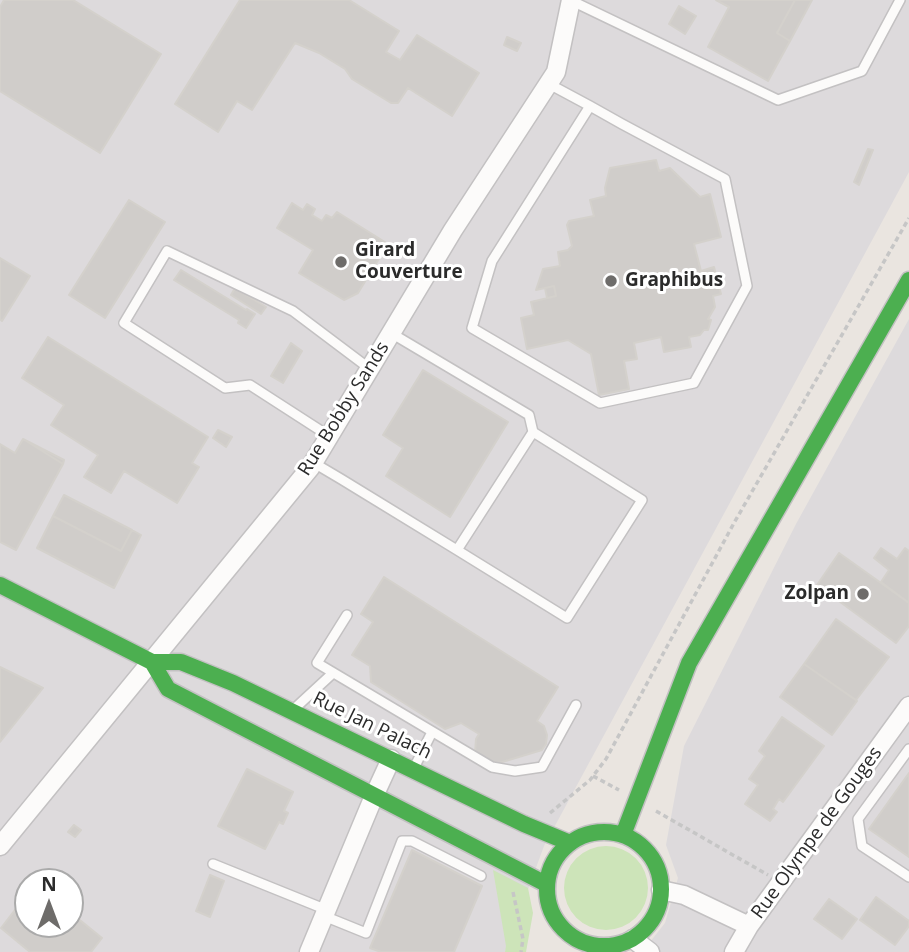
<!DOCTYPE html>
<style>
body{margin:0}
#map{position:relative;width:909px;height:952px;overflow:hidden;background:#eae5e0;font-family:"Open Sans",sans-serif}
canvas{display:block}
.north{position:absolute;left:14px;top:868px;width:70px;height:70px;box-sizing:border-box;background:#fff;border:2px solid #aaa;border-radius:50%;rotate:0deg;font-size:19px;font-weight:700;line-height:28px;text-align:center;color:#2b2b2b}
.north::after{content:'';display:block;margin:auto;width:24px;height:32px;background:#6e6c6a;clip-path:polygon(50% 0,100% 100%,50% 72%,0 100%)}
</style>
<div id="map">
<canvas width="909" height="952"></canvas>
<div class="north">N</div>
</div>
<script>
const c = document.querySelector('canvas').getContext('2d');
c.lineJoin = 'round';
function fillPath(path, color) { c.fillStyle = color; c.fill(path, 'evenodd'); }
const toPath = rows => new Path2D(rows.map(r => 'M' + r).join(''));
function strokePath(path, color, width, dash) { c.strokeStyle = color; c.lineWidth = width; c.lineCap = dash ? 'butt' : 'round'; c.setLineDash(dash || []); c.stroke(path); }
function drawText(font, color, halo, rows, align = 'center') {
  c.font = font + ' "Open Sans",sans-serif'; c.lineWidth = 6; c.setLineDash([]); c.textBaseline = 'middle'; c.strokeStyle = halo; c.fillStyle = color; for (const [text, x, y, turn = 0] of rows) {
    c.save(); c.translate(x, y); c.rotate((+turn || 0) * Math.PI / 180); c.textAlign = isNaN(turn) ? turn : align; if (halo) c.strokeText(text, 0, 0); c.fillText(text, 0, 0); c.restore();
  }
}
const industrial = toPath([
 [0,0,909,0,909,172,544,846,505,952,0,952],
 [28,882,70,882,70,924,28,924],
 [909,319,909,952,636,952,650,942,665,923,678,878,666,845,684,746,796,524]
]);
const green = toPath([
 '564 888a42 42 0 1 1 84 0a42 42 0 1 1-84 0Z',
 [493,870,528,888,533,913,526,952,505,952,506,946]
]);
const building = toPath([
 [4,0,73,0,161,54,100,153,0,91,0,7,4,0],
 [240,0,349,0,399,31,386,52,400,60,417,35,479,73,452,116,408,88,398,103,391,103,352,79,345,69,319,53,295,43,252,110,237,101,218,132,175,104,240,0],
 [716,0,795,0,777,33,790,41,768,81,708,47,729,7,716,0],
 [795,0,812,0,790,41,777,33,795,0],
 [679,6,696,16,685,34,669,24,679,6],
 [507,37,521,43,517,51,504,45,507,37],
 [868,149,873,150,859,185,854,182,868,149],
 [656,160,659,171,670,168,700,197,710,194,721,237,694,244,701,271,714,267,721,294,713,296,715,307,708,319,711,320,708,330,704,330,700,335,689,337,691,347,664,352,661,337,634,343,637,359,624,361,629,389,599,395,591,354,568,340,527,349,521,318,534,315,531,302,556,296,554,286,536,290,543,269,560,266,558,252,568,250,572,246,567,225,569,221,594,216,590,200,606,196,605,188,610,168,656,160],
 [691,273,694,286,685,289,682,275,691,273],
 [129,200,165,222,105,318,69,295,129,200],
 [292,203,303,210,307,204,315,209,312,215,322,221,326,215,332,218,337,212,388,244,358,293,344,300,299,273,313,250,277,228,292,203],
 [0,258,30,276,2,321,0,319,0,258],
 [181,270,246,310,247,309,255,314,246,328,238,323,239,320,174,280,181,270],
 [554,286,556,296,547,298,545,288,554,286],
 [235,288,266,307,261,314,231,295,235,288],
 [48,337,208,437,192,463,199,467,177,503,124,471,111,493,84,477,98,455,51,425,64,405,22,378,48,337],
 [291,343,302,351,283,383,271,376,291,343],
 [423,370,508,422,450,517,386,476,403,448,383,435,423,370],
 [218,430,232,437,226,447,213,438,218,430],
 [23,439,64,460,63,464,23,439],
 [23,439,63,464,16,550,0,542,0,444,15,453,23,439],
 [64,495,132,530,121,551,53,516,64,495],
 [53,516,121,551,132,530,141,535,114,588,37,548,53,516],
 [881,548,897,559,905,548,909,551,909,603,881,582,889,570,874,558,881,548],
 [839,553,909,603,909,626,896,643,817,585,839,553],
 [384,577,558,687,537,721,544,726,547,735,546,744,542,750,499,763,488,761,475,753,476,739,479,734,461,723,445,729,371,682,370,666,352,655,373,622,361,614,384,577],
 [836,619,889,657,856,700,804,664,836,619],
 [804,664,857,701,832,735,780,697,804,664],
 [0,667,43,688,0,742,0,667],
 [782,717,824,746,783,802,779,799,773,809,777,812,770,821,745,804,758,785,749,779,765,756,759,751,782,717],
 [247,769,293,792,284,811,288,813,283,824,279,822,265,849,218,826,247,769],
 [909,773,909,857,869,829,909,773],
 [74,825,81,830,75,837,68,832,74,825],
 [412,850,482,886,454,952,381,952,370,948,412,850],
 [210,875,224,881,210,917,196,911,210,875],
 [28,893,28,924,70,924,70,912,102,938,91,952,30,952,1,928,28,893],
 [876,897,909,921,909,926,895,945,860,920,876,897],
 [829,899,857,919,842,939,814,919,829,899]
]);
const path = toPath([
 [593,776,619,790],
 [656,811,768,875],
 [550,813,590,780,606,759,734,523,909,218],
 [513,892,523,939,521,952]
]);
const lane = toPath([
 [572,1,778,100,862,71,900,0],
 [549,84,590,106,622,124,725,179,747,286,694,383,600,403,472,328,492,261,590,106],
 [391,333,529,415,533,432],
 [329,436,250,385,225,388,124,323,167,251,293,311,370,369],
 [314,463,341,479,457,550,567,618,642,500,533,432,457,550],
 [347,615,317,663,492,767,515,771,542,767,576,705],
 [294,709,333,673],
 [909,749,858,819,862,846,909,877],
 [414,768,432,732],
 [213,864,327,910],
 [324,916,366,933,402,841,412,841,481,876]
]);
const street = toPath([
 [0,846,310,468,453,230,556,72,571,0],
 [661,890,684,895,749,926],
 [633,939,650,952],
 [309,952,374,796,391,759],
 [734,952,749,926,909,706]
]);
const fast = toPath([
 [0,585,152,662,181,662,233,683,524,824,570,843],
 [152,662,168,689,546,884],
 '547 889a57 57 0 1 1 114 0a57 57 0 1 1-114 0Z',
 [623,835,689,663,909,280]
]);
const markers = [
 [341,262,7,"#6e6c6a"],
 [611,281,7,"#6e6c6a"],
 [863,594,7,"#6e6c6a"]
];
const poiNames = [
 ["Girard",355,251],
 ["Couverture",355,273],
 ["Graphibus",625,281],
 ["Zolpan",849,594,"right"]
];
const streetNames = [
 ["Rue Bobby Sands",344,409,-58],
 ["Rue Jan Palach",372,726,26],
 ["Rue Olympe de Gouges",817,833,-54]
];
fillPath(industrial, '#dddadc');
fillPath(green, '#cde4b9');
fillPath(building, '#d0cdca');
strokePath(building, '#d4d1cc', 2);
strokePath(lane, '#c3c1c2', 12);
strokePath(street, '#c3c1c2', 21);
strokePath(fast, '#c3c1c2', 19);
strokePath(path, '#c6c6c6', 3.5, [5, 3.5]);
strokePath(lane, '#fcfbfa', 9);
strokePath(street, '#fcfbfa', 18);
strokePath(fast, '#4caf50', 16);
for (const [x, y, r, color] of markers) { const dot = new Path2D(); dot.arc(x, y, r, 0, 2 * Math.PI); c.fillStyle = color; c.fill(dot); strokePath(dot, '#fff', 2.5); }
drawText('bold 19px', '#2b2b2b', '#fff', poiNames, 'left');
drawText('19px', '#2b2b2b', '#fff', streetNames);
</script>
